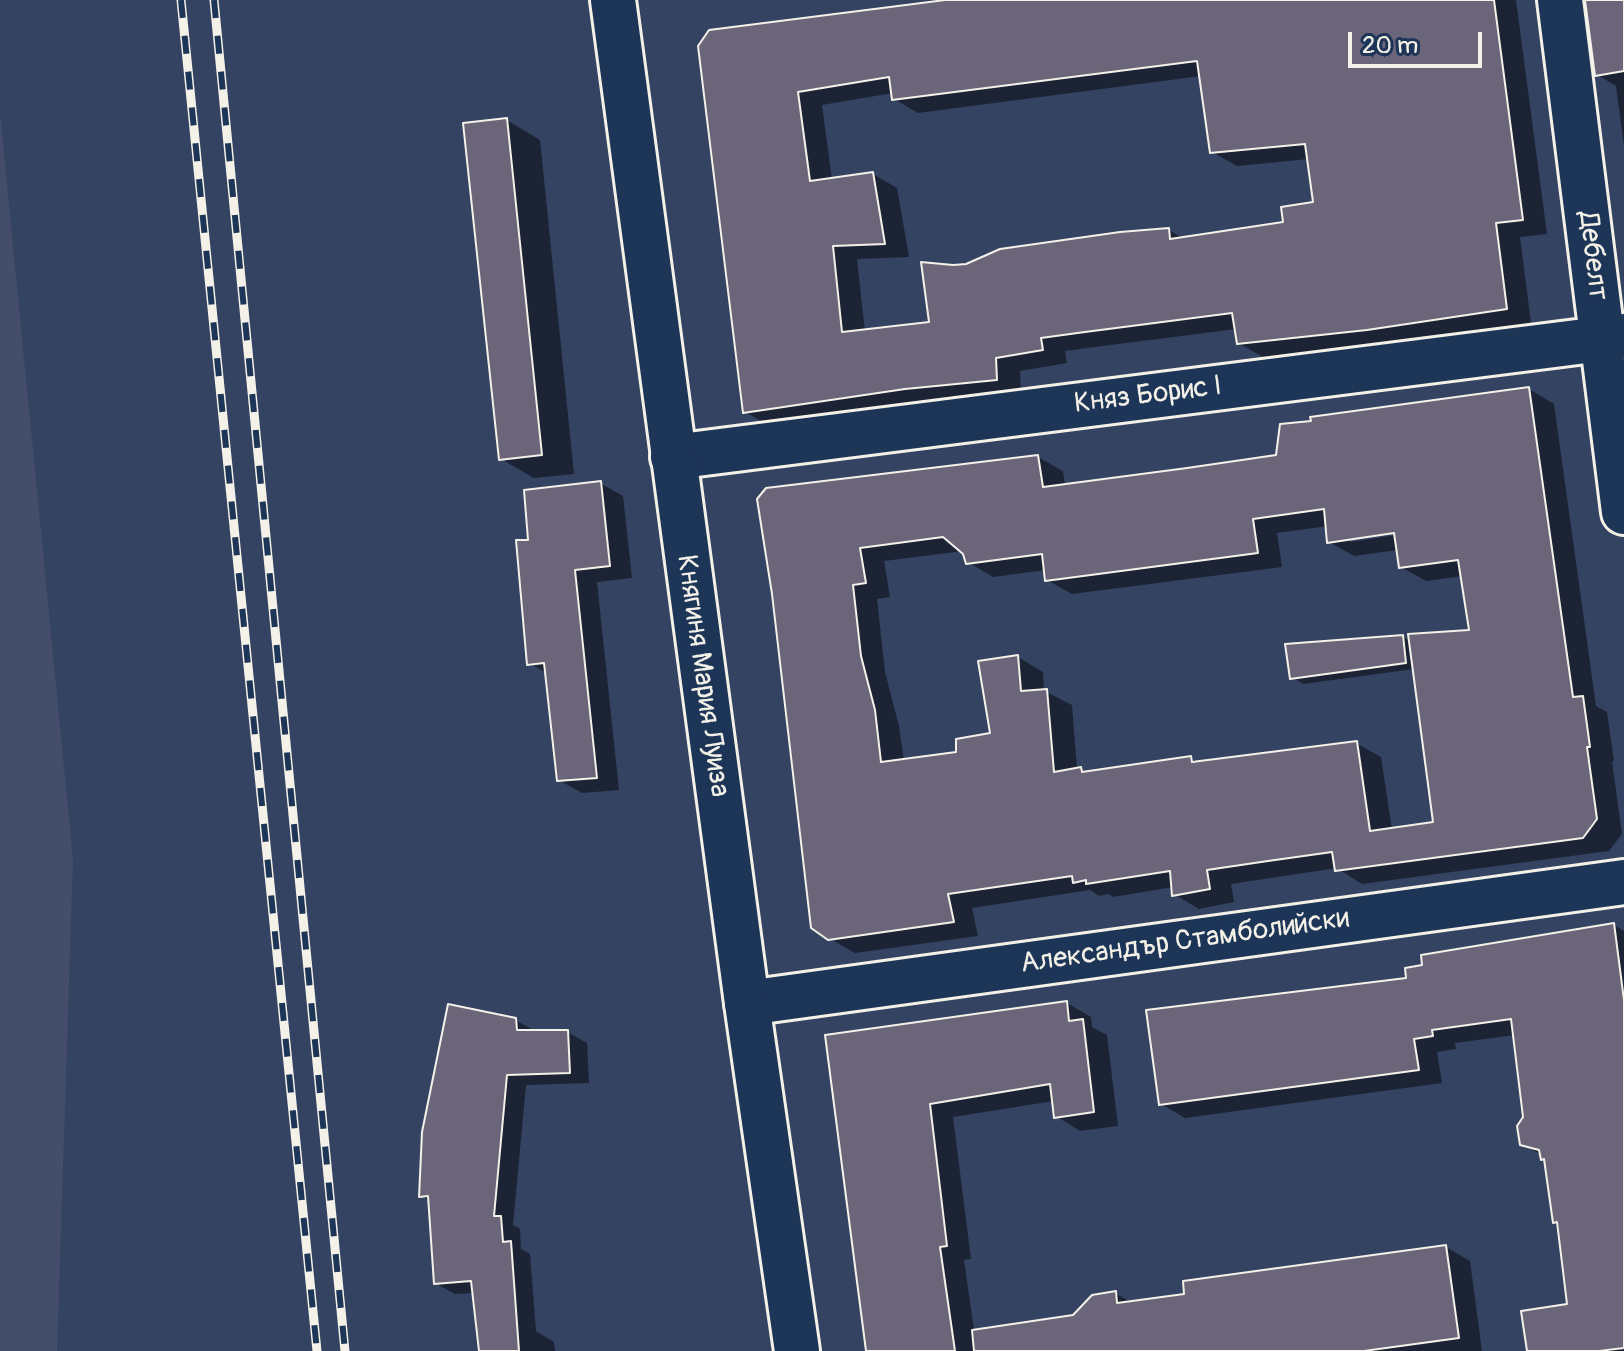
<!DOCTYPE html>
<meta charset="utf-8">
<style>
body{margin:0}
#map{position:relative;width:1624px;height:1351px;overflow:hidden;background:#344362;font-family:Pangolin,sans-serif}
canvas{display:block}
.scale{position:absolute;left:1348px;top:32px;width:134px;height:36px;box-sizing:border-box;border:4px solid #f4f1e8;border-top:0;padding-left:10px;font-size:24px;line-height:28px;white-space:nowrap;color:#f4f1e8;-webkit-text-stroke:6px #1d3557;paint-order:stroke}
</style>
<div id="map">
<canvas width="1624" height="1351"></canvas>
<div class="scale">20 m</div>
</div>
<script>
const c = document.querySelector('canvas').getContext('2d');
c.lineJoin = 'round';
function fillPath(path, color) { c.fillStyle = color; c.fill(path, 'evenodd'); }
const toPath = rows => new Path2D(rows.map(r => 'M' + r).join(''));
function strokePath(path, color, width, dash) { c.strokeStyle = color; c.lineWidth = width; c.lineCap = dash ? 'butt' : 'round'; c.setLineDash(dash || []); c.stroke(path); }
function drawText(font, color, halo, rows, align = 'center') {
  c.font = font + ' Pangolin,sans-serif'; c.lineWidth = 6; c.setLineDash([]); c.textBaseline = 'middle'; c.strokeStyle = halo; c.fillStyle = color; for (const [text, x, y, turn = 0] of rows) {
    c.save(); c.translate(x, y); c.rotate((+turn || 0) * Math.PI / 180); c.textAlign = isNaN(turn) ? turn : align; if (halo) c.strokeText(text, 0, 0); c.fillText(text, 0, 0); c.restore();
  }
}
const built = toPath([
 [0,113,73,859,57,1351,0,1351]
]);
const shadow = toPath([
 [949,0,1516,0,1547,234,1520,237,1531,323,1392,343,1263,357,1238,343,1237,329,1110,345,1065,351,1067,363,1020,371,1021,393,770,426,745,412,700,47],
 [1201,76,1212,152,1237,166,1309,159,1315,204,1286,224,1184,239,1169,230,953,267,931,324,865,332,857,259,909,257,897,188,873,174,832,180,822,105,893,93,894,99,918,113],
 [1587,0,1624,0,1624,146,1616,86,1596,74],
 [507,120,540,140,574,474,534,478,501,459],
 [1529,389,1554,404,1596,706,1607,712,1614,761,1612,761,1622,834,1609,851,1362,884,1337,868,1231,884,1234,902,1199,909,1174,894,1173,887,1113,897,1109,894,1099,896,1090,890,972,908,978,936,855,953,829,938,759,500,1038,457,1063,471,1065,486,1278,457],
 [1328,526,1329,542,1354,556,1398,550,1401,567,1426,581,1463,576,1471,632,1411,641,1403,637,1292,677,1303,684,1414,669,1435,824,1392,830,1381,757,1356,743,1200,763,1190,758,1087,773,1077,770,1072,705,1044,691,1043,672,1018,657,992,735,958,754,904,761,899,726,885,672,877,599,890,597,884,561,963,551,968,562,993,577,1046,570,1047,580,1072,594,1282,567,1277,533],
 [1404,530,1404,534,1350,542,1350,538],
 [600,483,623,496,632,578,597,582,619,790,582,793,559,780,548,674,529,663,530,542],
 [1614,925,1624,931,1624,1351,1529,1351,1569,1306,1560,1225,1555,1222,1547,1161,1542,1155,1522,1144,1525,1117,1515,1035,1455,1043,1456,1049,1437,1052,1442,1083,1185,1118,1161,1104,1408,979],
 [1067,1003,1091,1017,1092,1027,1107,1035,1118,1126,1080,1131,1056,1116,1054,1101,953,1117,971,1259,964,1260,974,1330,1074,1317,1115,1293,1132,1303,1187,1296,1446,1247,1470,1261,1482,1351,868,1351,827,1036],
 [515,1020,535,1031,567,1032,587,1043,589,1083,526,1085,513,1225,520,1229,521,1249,530,1254,536,1331,554,1342,555,1351,481,1351,475,1293,455,1294,435,1283,430,1201,421,1196]
]);
const building = toPath([
 [945,0,1494,0,1523,220,1496,223,1507,309,1367,330,1237,344,1232,313,1085,332,1041,338,1043,350,996,358,997,380,905,389,743,413,698,46,709,30,945,0],
 [1197,61,1210,153,1305,144,1313,202,1281,207,1283,222,1170,239,1169,228,1120,232,1000,249,966,264,953,265,921,262,929,322,842,332,833,246,885,244,873,172,810,181,798,92,889,77,892,100,1197,61],
 [1585,0,1624,0,1624,71,1595,76,1585,0],
 [507,118,542,455,499,460,463,123,507,118],
 [1529,387,1573,697,1583,696,1590,747,1587,747,1597,819,1583,838,1335,871,1332,852,1268,861,1207,870,1210,889,1172,896,1170,871,1086,884,1086,880,1073,883,1072,876,948,894,954,922,828,940,811,928,772,594,757,499,766,488,1038,455,1043,487,1187,468,1276,455,1280,424,1311,421,1310,417,1529,387],
 [1324,509,1327,543,1394,533,1399,568,1458,560,1469,630,1408,634,1433,822,1370,831,1357,741,1192,762,1191,756,1082,772,1081,767,1054,772,1047,689,1021,691,1018,655,978,661,990,733,956,739,956,752,881,762,875,710,861,656,853,585,866,583,860,548,943,537,963,554,966,564,1042,554,1045,581,1258,553,1253,519,1324,509],
 [601,481,610,566,575,570,597,778,557,781,544,663,527,665,516,540,528,540,524,490,601,481],
 [1403,635,1406,663,1290,679,1285,644,1403,635],
 [1614,923,1624,1000,1624,1348,1599,1351,1527,1351,1521,1311,1567,1304,1557,1222,1553,1223,1544,1159,1541,1160,1539,1150,1520,1145,1517,1126,1523,1117,1511,1019,1432,1030,1433,1036,1414,1039,1419,1070,1159,1105,1146,1010,1406,978,1405,968,1422,965,1421,955,1614,923],
 [1067,1001,1069,1021,1083,1019,1094,1112,1054,1118,1050,1084,930,1104,947,1246,940,1247,955,1351,866,1351,825,1035,1067,1001],
 [448,1004,516,1018,517,1030,568,1030,570,1073,507,1075,494,1216,501,1216,503,1242,511,1241,519,1351,479,1351,471,1281,434,1284,428,1196,419,1197,422,1132,448,1004],
 [1446,1245,1459,1338,1364,1351,974,1351,972,1330,1073,1315,1092,1295,1116,1291,1117,1303,1184,1294,1183,1281,1446,1245]
]);
const minor = toPath([
 [1560,0,1624,512],
 [673,457,1624,336],
 [747,1003,1624,882]
]);
const secondary = toPath([
 [613,0,747,1003,797,1351]
]);
const rail = toPath([
 [181,0,317,1351],
 [214,0,345,1351]
]);
const streetNames = [
 ["Дебелт",1592,256,83],
 ["Княз Борис I",1148,396,-7],
 ["Княгиня Мария Луиза",702,676,82],
 ["Александър Стамболийски",1185,942,-8]
];
fillPath(built, '#444d69');
fillPath(shadow, '#0007');
fillPath(building, '#6b657a');
strokePath(building, '#f4f1e8', 2);
strokePath(minor, '#f4f1e8', 50);
strokePath(secondary, '#f4f1e8', 50);
strokePath(minor, '#1d3557', 44);
strokePath(secondary, '#1d3557', 44);
strokePath(rail, '#f4f1e8', 9);
strokePath(rail, '#1d3557', 6, [18]);
drawText('28px', '#f4f1e8', '#1d3557', streetNames);
</script>
